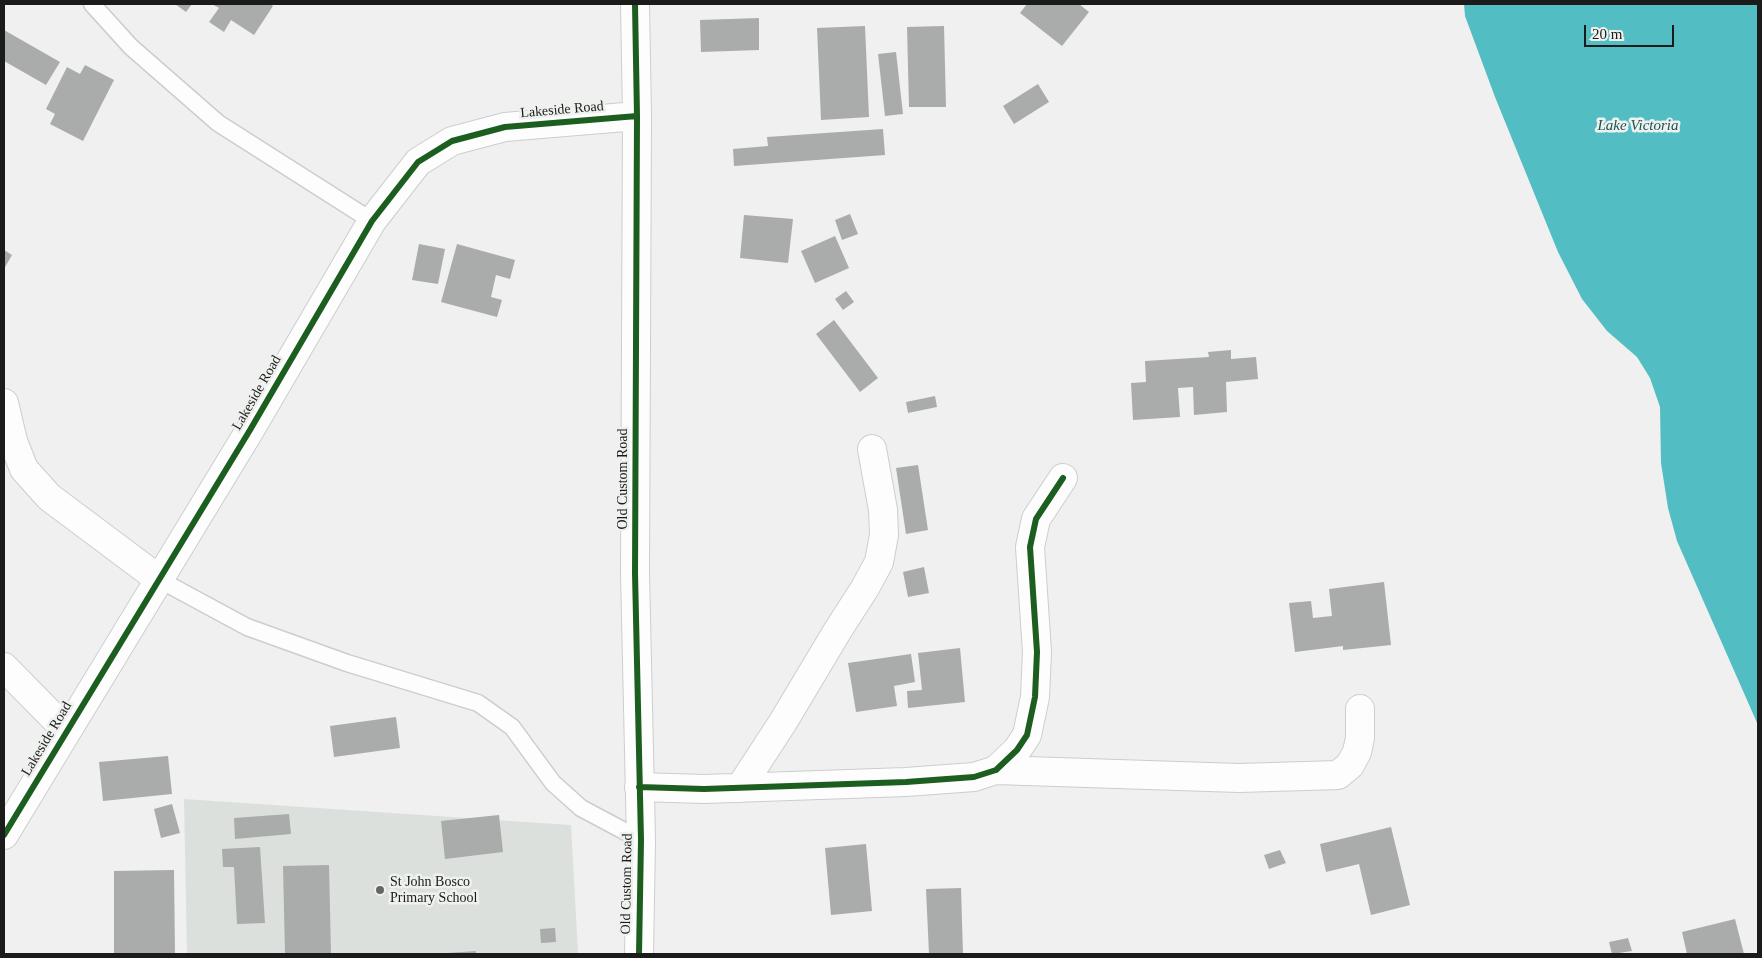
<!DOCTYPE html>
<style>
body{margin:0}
#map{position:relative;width:1762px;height:958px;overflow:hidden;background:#eff0ef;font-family:"Times New Roman",serif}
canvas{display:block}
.frame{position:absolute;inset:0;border:5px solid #1a1b1a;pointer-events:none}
.scale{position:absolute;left:1584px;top:25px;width:90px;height:22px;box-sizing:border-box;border:2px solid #1a1b1a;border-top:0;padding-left:6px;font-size:15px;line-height:18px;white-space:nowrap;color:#1a1b1a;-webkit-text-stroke:4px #eef1ee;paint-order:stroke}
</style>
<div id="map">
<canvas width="1762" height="958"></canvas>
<div class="frame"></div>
<div class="scale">20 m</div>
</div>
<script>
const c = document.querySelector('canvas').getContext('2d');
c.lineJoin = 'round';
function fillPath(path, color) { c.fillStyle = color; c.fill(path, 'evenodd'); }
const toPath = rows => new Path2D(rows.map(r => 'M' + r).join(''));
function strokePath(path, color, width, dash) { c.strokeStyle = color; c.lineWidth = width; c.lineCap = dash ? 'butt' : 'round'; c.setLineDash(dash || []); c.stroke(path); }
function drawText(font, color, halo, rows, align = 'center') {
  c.font = font + ' "Times New Roman",serif'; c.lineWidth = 5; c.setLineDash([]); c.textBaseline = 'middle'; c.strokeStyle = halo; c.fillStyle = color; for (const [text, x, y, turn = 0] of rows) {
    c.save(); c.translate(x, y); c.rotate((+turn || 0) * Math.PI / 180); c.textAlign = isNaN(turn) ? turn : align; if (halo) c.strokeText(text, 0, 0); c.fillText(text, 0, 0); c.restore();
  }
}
const built = toPath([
 [184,799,571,825,578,954,187,954]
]);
const water = toPath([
 [1464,4,1758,4,1758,725,1677,541,1668,508,1661,463,1660,407,1650,378,1637,357,1607,331,1582,299,1558,252,1495,97,1465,16]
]);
const building = toPath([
 [175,4,192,4,186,12],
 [212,4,270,4,273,6,254,35,231,20,224,32,209,22,219,8],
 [1027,4,1079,4,1089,12,1062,46,1020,13],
 [759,18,759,50,701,52,700,20],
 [865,26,869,117,821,120,817,28],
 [944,26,946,107,909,107,907,27],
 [4,30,60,62,46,85,4,61],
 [896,52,903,114,885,116,878,54],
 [85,65,114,80,83,141,50,124,55,114,46,109,67,67,80,74],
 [1038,84,1049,102,1014,124,1003,106],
 [883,129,885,155,734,166,733,149,768,146,767,137],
 [850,214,858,234,842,240,835,220],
 [744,215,793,219,788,263,740,258],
 [835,236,849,268,815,283,801,251],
 [419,244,445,249,438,284,412,280],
 [457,244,515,260,510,279,496,275,491,297,502,300,497,317,441,302],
 [4,250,12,255,4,269],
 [846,291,854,302,843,310,835,299],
 [834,320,878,378,860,392,816,334],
 [1231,350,1231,359,1256,357,1258,379,1226,382,1227,412,1194,415,1193,387,1178,388,1180,417,1133,420,1131,383,1146,382,1145,361,1209,357,1208,352],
 [935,396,937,407,908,413,906,402],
 [918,465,928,530,906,534,896,468],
 [924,567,929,593,908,597,903,572],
 [1384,582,1391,645,1343,650,1343,646,1295,652,1289,603,1311,601,1313,618,1332,616,1329,589],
 [960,648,965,702,908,708,907,691,922,690,918,653],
 [911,654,915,682,894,686,897,706,856,712,848,663],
 [396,717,400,748,334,757,330,726],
 [168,756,172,794,103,801,99,762],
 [172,804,180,833,161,838,154,809],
 [289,814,291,834,235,839,234,818],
 [499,815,503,852,445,859,441,821],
 [1391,827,1410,905,1371,915,1359,864,1326,872,1320,844],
 [866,844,872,911,831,915,825,848],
 [260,847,265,923,237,924,234,867,223,867,222,849],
 [1280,850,1286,863,1269,869,1264,855],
 [329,865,331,954,285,954,283,866],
 [174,870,175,954,114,954,114,871],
 [961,888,963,954,929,954,926,889],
 [1735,919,1744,954,1687,954,1682,932],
 [555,928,556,942,541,943,540,929],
 [1628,938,1632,951,1612,954,1609,942],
 [476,951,476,954,447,954,447,953]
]);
const lane = toPath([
 [92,4,131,47,218,123,372,221],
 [160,580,247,627,347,663,478,703,512,727,553,783,581,808,641,840]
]);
const street = toPath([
 [4,403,13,441,24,469,49,497,160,580],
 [4,667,66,730],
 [996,770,1239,778,1338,775,1350,765,1357,752,1360,738,1360,709],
 [639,787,704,789,906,782,974,777,996,770,1017,750,1027,735,1035,697,1037,652,1030,547,1036,519,1063,478],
 [740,788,783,722,838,630,865,588,879,562,884,535,883,510,872,449]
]);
const secondary = toPath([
 [635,4,637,116,635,573,641,840,639,954],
 [4,835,250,430,372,221,418,162,452,141,505,127,637,116]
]);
const cycleway = toPath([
 [635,4,637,116,635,573,641,840,639,954],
 [639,787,704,789,906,782,974,777,996,770,1017,750,1027,735,1035,697,1037,652,1030,547,1036,519,1063,478],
 [4,835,250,430,372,221,418,162,452,141,505,127,637,116]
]);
const markers = [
 [380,890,5,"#656665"]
];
const streetNames = [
 ["Lakeside Road",562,110,-5],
 ["Lakeside Road",257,393,-60],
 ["Old Custom Road",623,479,-90],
 ["Lakeside Road",47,739,-59],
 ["Old Custom Road",627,884,-89]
];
const poiNames = [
 ["St John Bosco",390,882],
 ["Primary School",390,898]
];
const waterNames = [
 ["Lake Victoria",1638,126]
];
fillPath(built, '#dce0dc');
fillPath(water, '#52bec4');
fillPath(building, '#aaabab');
strokePath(lane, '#cdcdcd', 19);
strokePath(street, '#cdcdcd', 30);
strokePath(secondary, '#cdcdcd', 30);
strokePath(lane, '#fdfdfd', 16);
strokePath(street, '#fdfdfd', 28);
strokePath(secondary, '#fdfdfd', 28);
strokePath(cycleway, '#1b5e20', 6);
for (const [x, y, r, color] of markers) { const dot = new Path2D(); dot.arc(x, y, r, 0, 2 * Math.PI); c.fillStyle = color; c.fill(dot); strokePath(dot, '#eef1ee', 2); }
drawText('14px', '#1a1b1a', '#eef1ee', streetNames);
drawText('14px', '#1a1b1a', '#eef1ee', poiNames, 'left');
drawText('italic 15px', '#1c5356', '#eef1ee', waterNames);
</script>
